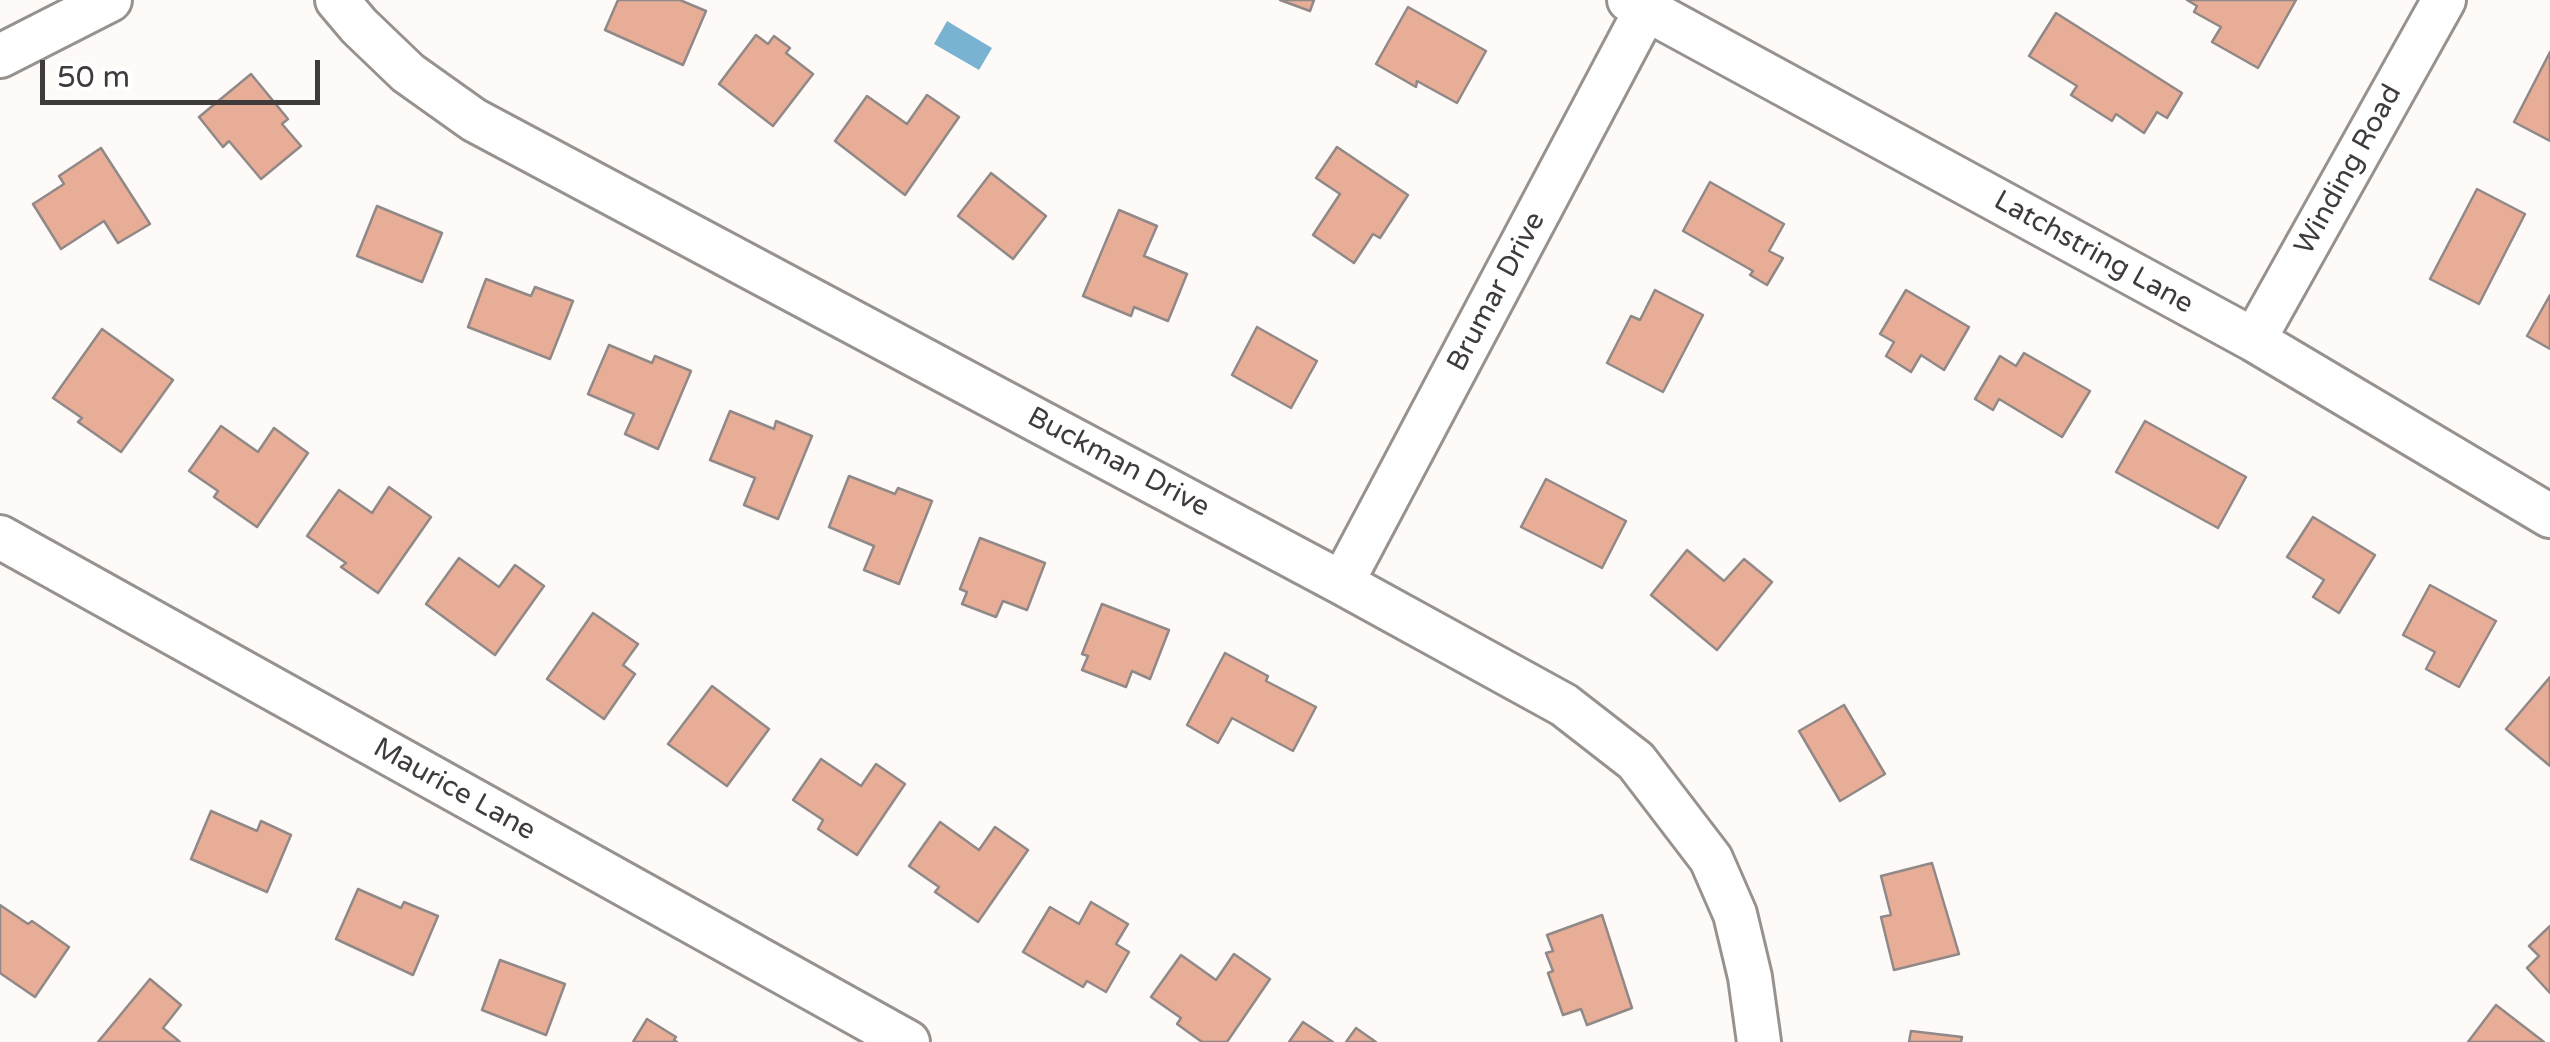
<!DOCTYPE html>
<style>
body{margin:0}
#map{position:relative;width:2550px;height:1042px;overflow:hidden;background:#fefaf8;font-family:"Varela Round",sans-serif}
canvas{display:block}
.scale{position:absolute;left:40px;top:60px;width:280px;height:45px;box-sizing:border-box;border:5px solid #3e3b3a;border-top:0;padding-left:12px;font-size:30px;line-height:35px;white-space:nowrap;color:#3e3b3a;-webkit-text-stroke:8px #fff;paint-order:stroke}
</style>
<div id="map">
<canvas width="2550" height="1042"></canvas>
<div class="scale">50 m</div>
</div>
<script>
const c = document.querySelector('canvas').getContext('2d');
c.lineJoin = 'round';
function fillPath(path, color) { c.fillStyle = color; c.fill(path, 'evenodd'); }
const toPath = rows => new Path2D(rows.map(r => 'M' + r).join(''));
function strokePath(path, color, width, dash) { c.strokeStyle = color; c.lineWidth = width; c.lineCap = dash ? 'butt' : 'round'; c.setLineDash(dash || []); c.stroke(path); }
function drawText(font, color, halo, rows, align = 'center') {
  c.font = font + ' "Varela Round",sans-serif'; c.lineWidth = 8; c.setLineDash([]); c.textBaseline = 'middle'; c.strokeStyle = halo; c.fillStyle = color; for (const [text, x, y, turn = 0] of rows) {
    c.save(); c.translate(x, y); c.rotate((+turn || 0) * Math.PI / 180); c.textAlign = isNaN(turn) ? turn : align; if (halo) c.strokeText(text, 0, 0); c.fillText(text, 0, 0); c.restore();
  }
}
const water = toPath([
 [947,21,992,48,979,70,934,44]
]);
const building = toPath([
 [618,0,680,0,706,11,683,65,605,30,618,0],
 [1280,0,1314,0,1310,11,1280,0],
 [2187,0,2296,0,2258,68,2212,42,2221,27,2194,12,2197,6,2187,0],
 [1408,7,1486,51,1457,103,1417,81,1416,87,1376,64,1408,7],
 [2056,13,2182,93,2167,118,2157,112,2144,133,2116,114,2112,121,2071,95,2077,86,2029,56,2056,13],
 [756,35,768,44,774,36,790,48,786,53,813,74,773,126,719,84,756,35],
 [2550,52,2550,141,2514,122,2550,52],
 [251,74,288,119,282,124,301,146,261,179,229,141,223,147,199,117,251,74],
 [927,95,959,117,905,195,835,141,867,96,907,124,927,95],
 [1337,147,1408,195,1380,238,1373,234,1354,263,1313,235,1340,194,1316,178,1337,147],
 [101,148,150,224,118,243,104,221,61,249,33,204,64,184,59,176,101,148],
 [991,173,1046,216,1013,259,958,216,991,173],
 [1710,182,1784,224,1769,251,1783,258,1767,285,1750,275,1753,271,1683,231,1710,182],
 [2477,189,2525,214,2479,304,2430,279,2477,189],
 [377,206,442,233,422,282,357,256,377,206],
 [1119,210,1157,226,1144,256,1187,274,1168,321,1134,307,1131,316,1083,296,1119,210],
 [486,279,531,296,535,287,573,301,550,359,468,327,486,279],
 [1655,290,1703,315,1663,392,1607,363,1631,316,1640,320,1655,290],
 [1906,290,1969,327,1944,370,1921,355,1911,372,1886,356,1894,342,1880,334,1906,290],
 [2550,295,2550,349,2527,336,2550,295],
 [1257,327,1317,361,1291,408,1232,375,1257,327],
 [102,329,173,380,121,452,78,422,82,418,53,398,102,329],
 [609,345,652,363,655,356,691,371,658,449,625,434,634,414,588,394,609,345],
 [2024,353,2090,391,2062,437,1999,399,1993,410,1975,399,2000,356,2016,366,2024,353],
 [730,411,774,429,776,421,812,436,778,519,744,505,755,478,710,460,730,411],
 [2145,421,2246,477,2218,528,2116,472,2145,421],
 [221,426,258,452,274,428,308,453,257,527,214,497,218,491,189,471,221,426],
 [849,476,895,494,898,488,932,501,899,584,864,570,874,546,829,527,849,476],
 [1546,479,1626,521,1602,568,1521,527,1546,479],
 [389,487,431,517,378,593,341,567,346,563,307,536,339,490,372,513,389,487],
 [2313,517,2375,555,2339,613,2313,597,2324,580,2287,557,2313,517],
 [980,538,1045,563,1027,610,1003,601,996,617,962,604,967,592,960,589,980,538],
 [1687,550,1724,581,1744,559,1772,582,1717,650,1651,595,1687,550],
 [459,558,499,587,515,565,544,586,495,655,426,604,459,558],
 [2430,585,2496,621,2459,687,2426,669,2435,652,2403,635,2430,585],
 [1102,604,1169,630,1150,679,1132,671,1126,687,1082,670,1088,656,1082,654,1102,604],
 [593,613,638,644,623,665,635,674,604,719,547,679,593,613],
 [1225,653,1268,676,1266,681,1316,707,1293,751,1232,718,1218,743,1187,725,1225,653],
 [2550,677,2550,766,2506,729,2550,677],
 [712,686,769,729,727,786,668,744,712,686],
 [1844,705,1885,774,1840,801,1799,731,1844,705],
 [821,759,861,786,876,764,905,784,857,855,818,829,823,820,793,800,821,759],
 [211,811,257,831,261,821,291,835,267,892,191,859,211,811],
 [940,822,979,850,995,827,1028,850,978,922,935,892,939,887,909,866,940,822],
 [1932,863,1959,954,1894,970,1881,917,1891,915,1881,876,1932,863],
 [358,889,401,908,404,902,438,916,413,975,336,939,358,889],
 [1091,902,1128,924,1116,944,1129,952,1106,992,1087,981,1083,987,1023,952,1050,907,1079,924,1091,902],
 [0,905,28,924,32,921,69,947,35,997,0,973,0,905],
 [1602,915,1632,1008,1587,1025,1581,1009,1563,1015,1548,973,1553,971,1546,953,1553,951,1547,935,1602,915],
 [2550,926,2550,993,2527,968,2539,956,2529,946,2550,926],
 [1234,954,1270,979,1227,1042,1202,1042,1177,1024,1181,1018,1151,997,1181,955,1216,980,1234,954],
 [500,960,565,984,546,1035,482,1010,500,960],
 [150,979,181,1005,163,1028,180,1042,98,1042,150,979],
 [2496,1005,2544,1042,2468,1042,2496,1005],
 [647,1019,676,1037,674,1040,677,1042,633,1042,647,1019],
 [1303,1022,1333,1042,1289,1042,1303,1022],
 [1356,1028,1376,1042,1346,1042,1356,1028],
 [1911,1031,1962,1037,1961,1042,1909,1042,1911,1031]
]);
const street = toPath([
 [337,0,359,26,408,73,474,120,1342,583,1564,705,1636,761,1711,859,1735,914,1750,977,1759,1042],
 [1629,0,2254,340,2550,516],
 [0,56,110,0],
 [2254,340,2444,0],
 [0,537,908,1042],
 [1342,583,1651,0]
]);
const streetNames = [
 ["Winding Road",2349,170,-61],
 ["Latchstring Lane",2093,253,29],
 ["Brumar Drive",1497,292,-62],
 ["Buckman Drive",1118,463,28],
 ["Maurice Lane",454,790,29]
];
fillPath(water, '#7ab3d2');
fillPath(building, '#e7ad97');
strokePath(building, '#908987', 2.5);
strokePath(street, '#98928f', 48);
strokePath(street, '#fff', 42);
drawText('28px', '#3e3b3a', '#fff', streetNames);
</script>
